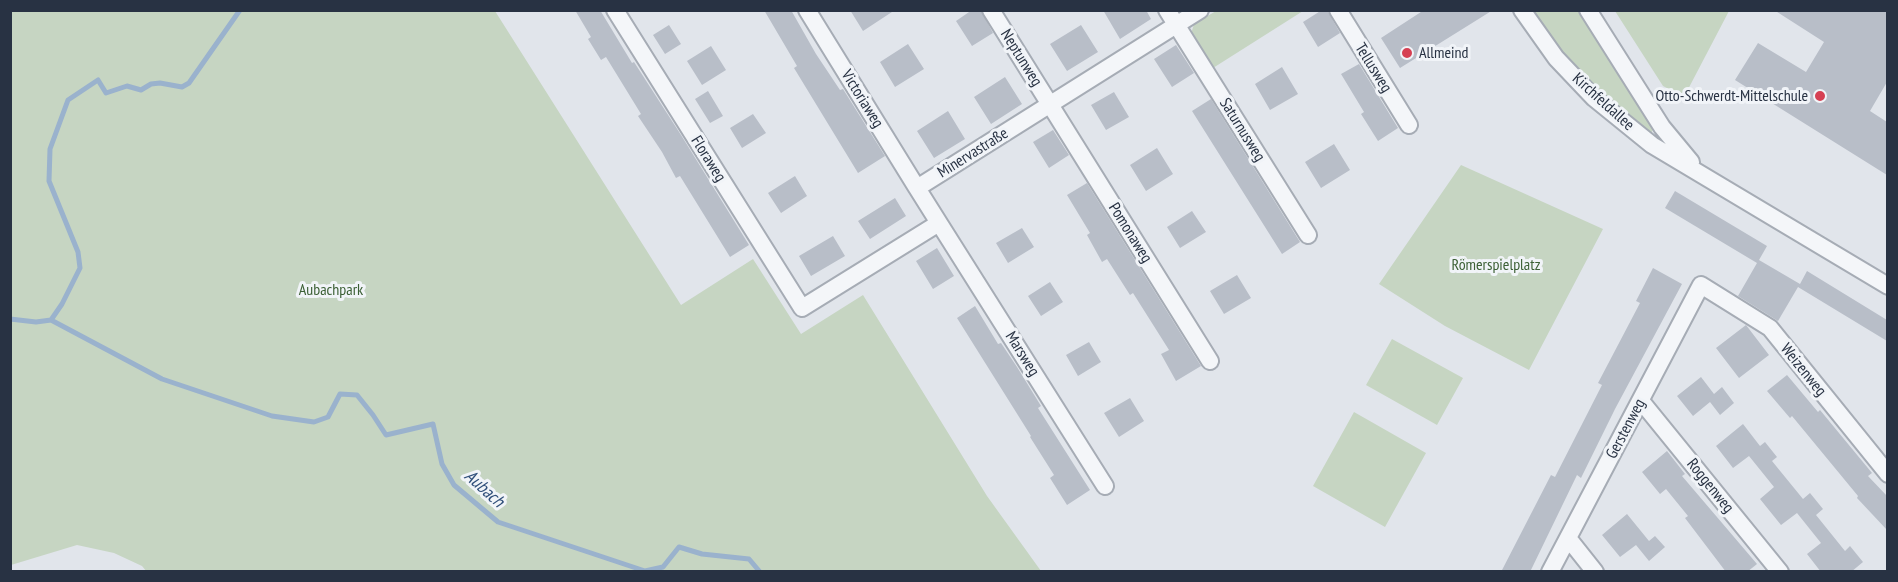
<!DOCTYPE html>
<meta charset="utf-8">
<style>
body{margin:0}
#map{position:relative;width:1898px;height:582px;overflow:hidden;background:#e1e5eb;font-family:"PT Sans Narrow",sans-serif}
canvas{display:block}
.frame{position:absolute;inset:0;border:12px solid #283243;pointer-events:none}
</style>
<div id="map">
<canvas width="1898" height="582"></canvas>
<div class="frame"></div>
</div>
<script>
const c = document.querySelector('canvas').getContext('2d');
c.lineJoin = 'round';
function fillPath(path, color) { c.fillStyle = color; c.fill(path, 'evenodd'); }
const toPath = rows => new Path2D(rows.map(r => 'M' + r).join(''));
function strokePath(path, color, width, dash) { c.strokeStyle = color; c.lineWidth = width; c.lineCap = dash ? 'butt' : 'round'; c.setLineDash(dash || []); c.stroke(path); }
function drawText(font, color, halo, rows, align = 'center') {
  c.font = font + ' "PT Sans Narrow",sans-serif'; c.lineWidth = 6; c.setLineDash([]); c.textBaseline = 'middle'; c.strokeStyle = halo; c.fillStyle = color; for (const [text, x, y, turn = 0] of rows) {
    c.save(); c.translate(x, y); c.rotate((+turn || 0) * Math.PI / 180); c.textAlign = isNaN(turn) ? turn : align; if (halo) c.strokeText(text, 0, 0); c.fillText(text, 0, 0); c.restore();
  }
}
const green = toPath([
 [10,11,495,11,681,305,753,259,801,334,863,295,987,496,1041,571,147,572,142,566,114,553,77,545,11,565],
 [1216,11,1303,11,1213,68,1191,34,1194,24],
 [1531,11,1581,11,1654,127,1650,136,1595,89,1569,62],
 [1615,11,1729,11,1684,97,1663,86],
 [1461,165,1603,229,1529,370,1445,326,1379,284],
 [1392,339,1463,378,1437,425,1366,385],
 [1354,412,1426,453,1385,527,1313,486]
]);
const stream = toPath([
 [10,319,36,322,51,320,162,379,272,416,314,422,328,417,340,394,357,395,373,415,386,435,433,424,442,464,454,485,498,522,645,571,663,567,679,547,702,554,749,559,760,572],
 [51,320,62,304,80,268,78,252,49,181,50,149,68,100,98,80,106,93,127,86,141,90,151,84,160,83,182,87,189,83,240,10]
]);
const building = toPath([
 [575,10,600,10,632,63,634,62,681,135,749,245,730,257,680,176,676,178,662,152,638,116,641,114,606,57,601,60,588,39,591,37],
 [764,10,791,10,816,54,840,90,843,89,885,156,858,173,794,68,797,66],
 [850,10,895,10,863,31],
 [972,10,981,10,993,33,972,46,956,21],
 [1103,10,1146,10,1151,19,1120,39],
 [1322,10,1327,10,1340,33,1318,47,1303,22],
 [1424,10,1493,10,1400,68,1381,38],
 [1774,10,1887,10,1887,82,1870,111,1887,122,1887,175,1735,80,1758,43,1806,72,1824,42],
 [669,25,681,44,665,54,653,35],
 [1081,25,1098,52,1067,71,1050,44],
 [908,44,924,69,895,87,880,62],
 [1176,45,1194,73,1172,87,1154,59],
 [711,46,726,70,702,85,687,61],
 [1359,64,1398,128,1378,141,1361,114,1364,112,1341,74],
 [1282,67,1298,94,1270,110,1255,84],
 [1005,77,1022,104,991,124,974,97],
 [708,91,723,116,710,123,695,99],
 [1114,92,1129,117,1106,130,1091,105],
 [1211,99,1300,242,1282,254,1192,111],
 [948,111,965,139,934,158,917,131],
 [753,114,766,133,742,148,730,128],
 [1053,130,1069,155,1049,168,1033,142],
 [1334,144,1350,170,1321,188,1305,162],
 [1157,148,1173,174,1146,191,1130,165],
 [795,176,807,196,781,213,768,193],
 [1087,183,1201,366,1176,381,1161,354,1169,350,1133,293,1130,295,1107,259,1102,262,1087,235,1090,233,1067,195],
 [1675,191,1767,246,1759,260,1800,284,1807,271,1887,320,1887,341,1798,287,1778,321,1738,296,1757,263,1665,208],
 [895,198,906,216,870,239,858,221],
 [1192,211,1206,232,1180,248,1167,227],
 [1022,228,1034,247,1008,263,996,243],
 [833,236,845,256,811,276,799,256],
 [937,248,954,276,933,289,916,261],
 [1653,268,1682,284,1615,409,1581,478,1577,475,1530,572,1501,572,1551,475,1555,477,1602,385,1598,383,1640,303,1636,301],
 [1237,275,1251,298,1224,314,1210,291],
 [1050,282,1063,302,1041,316,1028,296],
 [975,306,998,344,1001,343,1017,367,1041,406,1038,408,1090,490,1067,505,1050,478,1054,475,1030,437,1031,436,957,318],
 [1746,325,1769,355,1739,378,1716,348],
 [1089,342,1101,362,1078,376,1066,355],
 [1787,375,1818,412,1820,410,1872,473,1868,476,1887,496,1887,530,1857,498,1858,496,1792,416,1790,418,1767,391],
 [1701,377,1714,394,1722,387,1734,403,1720,415,1710,402,1693,416,1677,396],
 [1130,398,1144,421,1119,437,1104,413],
 [1743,424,1760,446,1765,442,1777,457,1772,461,1803,499,1810,493,1823,509,1816,515,1845,551,1850,546,1863,562,1851,572,1821,572,1807,554,1821,543,1797,513,1781,525,1760,499,1774,487,1749,456,1733,468,1716,446],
 [1667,451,1685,474,1682,476,1757,564,1747,572,1726,572,1685,518,1688,516,1666,489,1660,494,1642,472],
 [1627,514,1649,541,1655,536,1665,547,1649,561,1636,545,1620,557,1602,535]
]);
const street = toPath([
 [615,10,802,308,939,223,917,188,1200,10],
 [807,10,917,188],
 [991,10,1210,361],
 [1167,10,1308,235],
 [1338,10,1409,125],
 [1522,10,1556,58,1594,98,1652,145,1888,286],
 [1588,10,1662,127,1691,162],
 [939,223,1105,486],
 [1641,401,1780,572],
 [1568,538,1595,572],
 [1550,572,1701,285,1770,328,1888,474]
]);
const markers = [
 [1407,53,6,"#d64053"],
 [1820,96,6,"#d64053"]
];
const poiNames = [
 ["Allmeind",1419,53],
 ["Otto-Schwerdt-Mittelschule",1808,96,"right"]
];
const streetNames = [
 ["Neptunweg",1021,58,58],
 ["Tellusweg",1373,68,58],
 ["Victoriaweg",862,99,58],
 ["Kirchfeldallee",1603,102,42],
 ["Saturnusweg",1242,130,58],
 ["Minervastraße",973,153,-32],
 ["Floraweg",708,159,58],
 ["Pomonaweg",1130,233,58],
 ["Marsweg",1022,354,58],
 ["Weizenweg",1803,370,51],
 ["Gerstenweg",1626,429,-62],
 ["Roggenweg",1710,486,51]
];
const parkNames = [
 ["Römerspielplatz",1496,265],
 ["Aubachpark",331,290]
];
const waterNames = [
 ["Aubach",484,489,42]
];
fillPath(green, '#c6d5c2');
strokePath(stream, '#9ab2cd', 5);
fillPath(building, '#b8bec8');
strokePath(street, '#a6acb5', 20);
strokePath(street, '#f4f6f9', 16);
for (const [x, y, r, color] of markers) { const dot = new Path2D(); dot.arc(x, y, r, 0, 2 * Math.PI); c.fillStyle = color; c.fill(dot); strokePath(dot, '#f1f4f8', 2); }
drawText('16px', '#283243', '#f1f4f8', poiNames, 'left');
drawText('16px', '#283243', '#f1f4f8', streetNames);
drawText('16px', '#3c6035', '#f1f4f8', parkNames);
drawText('italic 18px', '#304f7a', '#f1f4f8', waterNames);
</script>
